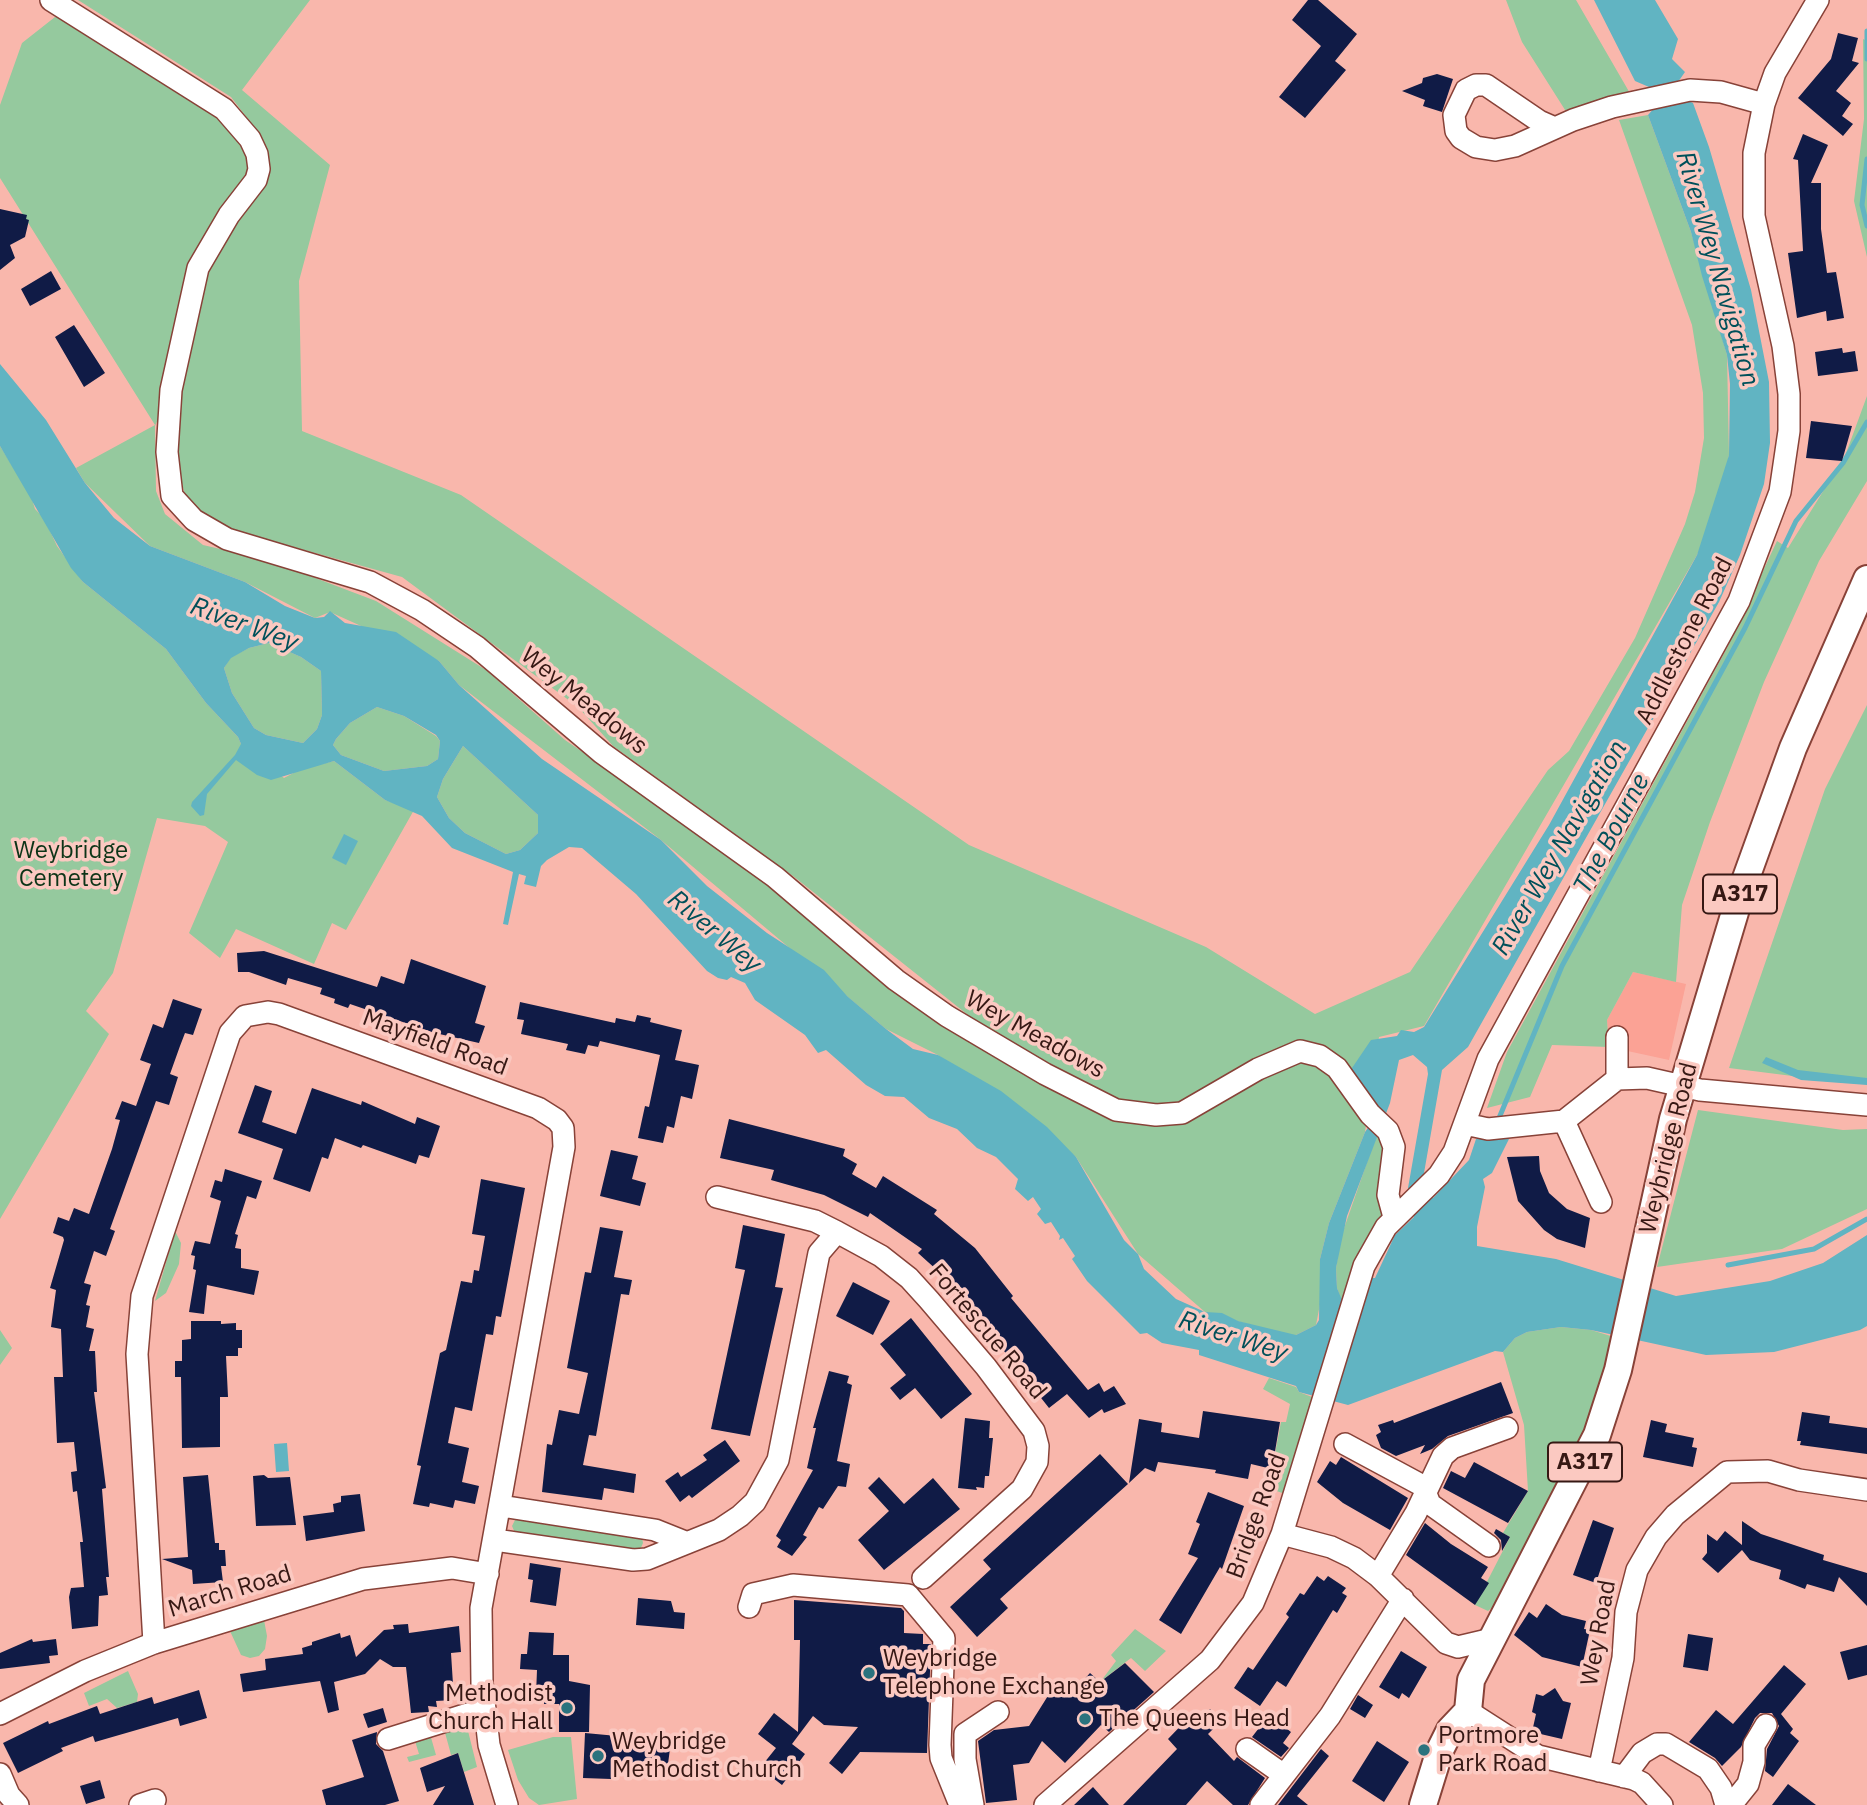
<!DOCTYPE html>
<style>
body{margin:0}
canvas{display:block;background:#f9b7ac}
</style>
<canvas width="1867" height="1805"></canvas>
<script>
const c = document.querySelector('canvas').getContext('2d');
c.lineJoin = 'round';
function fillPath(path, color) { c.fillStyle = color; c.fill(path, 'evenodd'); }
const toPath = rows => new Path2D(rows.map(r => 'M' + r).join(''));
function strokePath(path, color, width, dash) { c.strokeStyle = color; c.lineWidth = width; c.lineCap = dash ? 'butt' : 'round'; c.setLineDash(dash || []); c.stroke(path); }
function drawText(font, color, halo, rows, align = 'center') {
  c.font = font + ' "IBM Plex Sans",sans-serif'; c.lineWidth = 7; c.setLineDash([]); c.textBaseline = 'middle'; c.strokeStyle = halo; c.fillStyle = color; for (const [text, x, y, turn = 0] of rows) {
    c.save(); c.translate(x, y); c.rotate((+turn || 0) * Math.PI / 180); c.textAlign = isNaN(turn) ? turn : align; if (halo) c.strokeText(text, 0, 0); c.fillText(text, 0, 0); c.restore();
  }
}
const built = toPath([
 [1633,972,1686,984,1669,1060,1609,1047,1607,1020]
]);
const green = toPath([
 [78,0,310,0,242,90,330,165,299,281,302,431,461,495,969,845,1206,947,1315,1014,1410,972,1548,770,1569,751,1635,638,1685,524,1695,492,1704,438,1703,393,1692,325,1619,120,1648,115,1691,232,1727,355,1729,455,1719,503,1697,555,1424,1026,1379,1037,1365,1132,1329,1223,1320,1259,1321,1299,1316,1325,1296,1335,1287,1335,1205,1312,1138,1254,1076,1157,938,1055,886,1029,661,840,459,685,439,661,330,612,315,618,245,582,150,546,85,483,76,468,155,425,0,178,0,105,22,43,55,17,74,14,224,109,259,169,198,268,171,390,155,426,156,491,165,514,203,545,268,560,376,601,486,670,565,740,759,872,1070,1096,793,876,613,746,578,707,402,577,232,530,199,512,185,495,174,453,177,391,204,271,262,183,263,139,231,97],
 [1506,0,1576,0,1631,95,1567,113,1522,42],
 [1863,39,1867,41,1867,257,1854,201,1864,119],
 [1867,396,1867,481,1819,561,1764,682,1710,822,1682,905,1676,982,1633,972,1607,1020,1609,1047,1552,1045,1530,1097,1487,1108,1507,1052,1727,648,1777,541,1788,548,1845,456],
 [0,446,31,496,35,509,44,518,57,546,83,582,166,649,206,703,238,737,241,744,284,778,301,769,334,761,385,800,414,810,346,930,332,923,314,964,236,929,220,958,189,933,228,842,205,826,157,818,113,973,86,1011,109,1034,0,1219],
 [269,643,301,657,321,671,322,715,317,729,303,743,266,735,254,728,232,693,224,668,231,657,249,648],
 [1867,705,1867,1082,1848,1083,1729,1068,1825,789],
 [377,707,404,716,436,736,440,741,438,759,427,766,384,771,341,755,333,745,336,739,350,723],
 [463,746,538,815,538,833,520,850,506,854,465,833,449,818,437,797,443,779],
 [1698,1110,1843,1130,1867,1129,1867,1209,1782,1249,1657,1267],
 [1383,1126,1394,1217,1355,1275,1349,1276,1342,1302,1337,1288,1336,1268,1341,1237,1379,1128],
 [175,1231,181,1243,179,1264,166,1293,155,1301],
 [1561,1327,1591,1330,1614,1337,1600,1404,1496,1604,1488,1611,1475,1605,1510,1537,1503,1533,1528,1491,1524,1425,1503,1352,1515,1338,1527,1332],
 [0,1330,12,1348,0,1365],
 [1269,1378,1296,1387,1299,1392,1312,1397,1285,1494,1271,1489,1272,1469,1281,1422,1286,1422,1290,1404,1263,1389],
 [517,1516,642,1538,643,1543,640,1550,635,1552,515,1533,512,1526],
 [264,1620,267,1636,265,1649,259,1656,250,1658,241,1655,230,1631],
 [1135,1629,1166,1651,1145,1671,1131,1658,1101,1681,1116,1661,1111,1655],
 [128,1671,138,1694,137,1702,117,1708,107,1699,89,1706,84,1693],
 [466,1723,477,1767,464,1772,458,1753,451,1755,450,1751,444,1729],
 [430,1734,436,1755,409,1762,407,1757,419,1754,415,1741],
 [553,1737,571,1737,577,1799,539,1805,529,1798,518,1780,508,1750]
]);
const water = toPath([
 [1594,0,1655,0,1678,39,1672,59,1685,72,1678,82,1684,99,1693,103,1709,147,1751,290,1769,382,1770,443,1764,484,1740,555,1719,602,1468,1047,1442,1070,1424,1173,1433,1198,1469,1160,1476,1139,1509,1139,1492,1173,1483,1179,1485,1187,1477,1227,1477,1246,1556,1259,1676,1296,1770,1281,1823,1263,1867,1235,1867,1326,1860,1330,1774,1352,1706,1355,1591,1330,1561,1327,1527,1332,1515,1338,1503,1352,1495,1351,1348,1405,1299,1392,1296,1386,1199,1355,1199,1350,1162,1343,1147,1333,1140,1334,1087,1281,1072,1259,1075,1256,1063,1238,1059,1240,1060,1236,1051,1222,1045,1224,1037,1214,1041,1209,1033,1197,1028,1201,1015,1189,1018,1179,996,1157,977,1148,957,1129,929,1118,904,1097,885,1096,866,1085,826,1050,818,1053,805,1035,755,1000,745,983,731,977,727,980,718,978,707,971,636,894,582,848,569,847,547,860,541,866,536,887,524,884,526,876,519,874,508,925,503,924,513,872,452,848,422,816,385,800,334,761,271,780,257,775,236,760,207,794,204,815,200,816,191,806,192,802,235,755,241,744,238,737,206,703,166,649,83,582,71,568,0,446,0,364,46,420,85,483,114,518,150,546,245,582,285,606,315,618,324,617,330,611,345,623,396,632,439,661,459,685,542,759,661,840,707,886,767,933,824,970,847,996,886,1029,913,1049,938,1055,1001,1091,1047,1127,1076,1157,1124,1240,1138,1254,1144,1269,1176,1299,1205,1312,1222,1313,1238,1321,1296,1335,1316,1325,1319,1320,1320,1259,1329,1223,1365,1132,1372,1122,1352,1078,1352,1068,1371,1040,1397,1036,1401,1030,1414,1032,1424,1027,1549,825,1697,555,1729,455,1730,384,1727,355,1702,276,1691,232,1648,115,1655,107,1649,87,1635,81],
 [269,643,301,657,321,671,322,715,317,729,303,743,266,735,254,728,232,693,224,668,231,658,249,648],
 [377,707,404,716,436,735,440,741,438,759,427,766,384,771,341,755,333,745,336,739,350,723],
 [463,746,538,815,538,833,520,850,506,854,465,833,449,818,437,797,443,779],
 [1413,1055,1427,1067,1428,1074,1408,1188,1414,1217,1395,1235,1375,1278,1349,1276,1342,1300,1337,1288,1336,1268,1347,1216,1390,1103,1399,1060],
 [344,834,358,841,346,865,332,858],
 [1766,1057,1798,1070,1867,1078,1867,1085,1801,1080,1762,1063],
 [287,1443,289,1471,276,1472,274,1444]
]);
const stream = toPath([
 [1867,31,1867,59],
 [1867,159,1862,205,1867,226],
 [1497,1123,1562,966,1745,628,1796,521,1843,463,1867,422],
 [1728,1265,1814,1249,1867,1219]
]);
const building = toPath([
 [1308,0,1318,0,1357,34,1335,61,1346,70,1305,118,1279,97,1321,46,1292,20],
 [1838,33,1858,38,1852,61,1859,63,1836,91,1851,103,1842,116,1853,124,1843,136,1798,98,1831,59],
 [1437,74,1453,79,1442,112,1423,106,1425,100,1402,91,1422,83,1423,78],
 [1803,134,1828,145,1811,183,1821,183,1821,229,1827,273,1836,272,1844,318,1827,321,1826,311,1797,318,1788,253,1803,251,1798,160,1793,159],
 [0,209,27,215,26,219,29,220,25,237,10,245,15,258,0,270],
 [51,271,61,289,30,306,21,289],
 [74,325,105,373,84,387,55,337],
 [1842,348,1843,353,1855,351,1858,371,1818,376,1815,352],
 [1811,421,1852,426,1842,461,1806,458],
 [264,951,377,987,381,976,404,984,411,959,486,986,475,1023,485,1026,479,1043,435,1033,350,1004,348,1008,334,1003,335,999,320,994,322,988,288,978,286,985,249,972,238,972,237,953],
 [173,999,202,1009,193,1035,185,1033,180,1046,170,1074,178,1077,169,1105,156,1101,110,1229,115,1231,106,1256,94,1251,84,1283,91,1285,86,1305,90,1306,86,1327,94,1329,89,1351,95,1351,97,1392,94,1392,106,1488,102,1489,109,1577,106,1577,108,1595,99,1596,98,1626,72,1629,69,1597,71,1588,84,1587,80,1542,83,1542,77,1491,73,1492,71,1472,77,1471,74,1442,57,1443,54,1377,63,1377,61,1329,51,1327,56,1290,50,1288,64,1240,63,1237,53,1233,58,1217,69,1221,74,1208,89,1214,112,1149,120,1120,115,1119,122,1101,136,1106,151,1064,140,1060,153,1024,163,1028],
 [520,1002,615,1023,616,1018,635,1022,637,1015,651,1018,650,1022,682,1030,675,1060,699,1065,692,1099,681,1096,674,1128,667,1126,663,1143,638,1138,645,1106,649,1107,660,1055,600,1041,598,1047,588,1045,585,1054,566,1050,568,1044,521,1034,524,1020,517,1019],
 [255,1085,272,1091,262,1122,296,1134,312,1088,361,1105,362,1101,415,1124,417,1117,440,1126,429,1158,419,1155,416,1164,363,1145,361,1148,335,1138,328,1159,322,1157,310,1192,273,1179,283,1149,238,1133],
 [729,1119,845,1149,843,1156,857,1164,852,1174,876,1188,883,1176,937,1210,934,1214,975,1248,1013,1296,1011,1298,1088,1390,1099,1383,1104,1392,1114,1386,1126,1404,1104,1413,1102,1409,1089,1418,1067,1394,1049,1408,948,1280,918,1253,922,1249,870,1213,868,1217,824,1195,771,1180,774,1170,720,1158],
 [611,1150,638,1156,632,1179,646,1183,640,1206,600,1196],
 [1539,1156,1540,1171,1549,1193,1567,1209,1590,1218,1585,1248,1557,1239,1544,1230,1518,1201,1507,1157],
 [225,1169,262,1181,256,1199,247,1196,235,1234,238,1235,235,1248,241,1249,241,1268,259,1271,254,1295,207,1285,204,1314,189,1312,196,1270,193,1269,195,1256,191,1255,195,1241,210,1244,221,1201,210,1197,215,1180,222,1182],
 [481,1179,525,1188,501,1317,496,1316,493,1335,486,1334,472,1411,455,1407,448,1443,469,1448,462,1482,479,1486,475,1504,455,1500,453,1508,430,1503,429,1507,413,1504,421,1466,417,1465,440,1353,446,1350,461,1281,472,1283,474,1270,479,1271,485,1236,472,1234],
 [743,1225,785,1234,775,1287,783,1288,750,1436,711,1429,745,1270,735,1268],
 [600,1227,623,1231,614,1277,632,1280,629,1295,621,1294,596,1436,589,1435,583,1465,636,1474,634,1493,604,1488,602,1500,542,1492,547,1444,552,1445,559,1410,579,1414,588,1373,567,1368,585,1272,591,1273],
 [853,1282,890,1301,873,1335,836,1316],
 [911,1318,972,1394,941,1419,915,1388,900,1400,890,1388,906,1375,880,1344],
 [191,1321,221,1321,221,1324,236,1323,236,1330,242,1330,242,1348,238,1348,238,1356,226,1356,228,1397,220,1397,220,1447,182,1448,181,1377,175,1377,175,1361,182,1361,182,1340,191,1339],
 [829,1371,849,1376,847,1383,852,1385,837,1461,850,1464,846,1487,838,1486,823,1509,819,1507,803,1535,807,1537,792,1556,777,1547,781,1540,776,1536,813,1470,807,1468,816,1428,813,1428],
 [1501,1382,1513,1413,1448,1436,1432,1449,1420,1454,1425,1445,1396,1456,1381,1448,1376,1435,1381,1432,1378,1425,1393,1420,1394,1423],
 [1203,1411,1280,1422,1272,1469,1251,1464,1248,1479,1215,1473,1216,1470,1158,1462,1155,1472,1145,1468,1129,1483,1139,1419,1162,1423,1161,1432,1199,1438],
 [1802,1412,1830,1416,1829,1423,1867,1428,1867,1454,1800,1445,1801,1441,1797,1441],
 [965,1418,990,1421,989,1438,993,1438,989,1476,985,1476,984,1488,976,1487,977,1490,958,1488],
 [1651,1420,1667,1424,1665,1432,1694,1438,1692,1447,1697,1448,1693,1467,1643,1457],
 [725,1440,740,1461,692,1498,689,1495,680,1502,665,1481,678,1472,681,1477,695,1468,707,1460,703,1455],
 [1100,1454,1128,1484,1000,1599,1008,1608,977,1637,950,1607,991,1569,983,1560],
 [1341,1457,1408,1498,1390,1530,1343,1503,1317,1482,1330,1461,1336,1465],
 [1474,1462,1528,1491,1508,1523,1443,1488,1451,1471,1465,1478],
 [208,1475,215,1543,219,1543,219,1550,225,1550,226,1566,221,1566,223,1582,193,1584,192,1570,162,1559,188,1557,183,1477],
 [264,1475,268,1478,290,1477,296,1525,256,1526,253,1476],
 [879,1477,904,1504,933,1478,960,1509,884,1570,858,1540,889,1511,868,1488],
 [1208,1492,1244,1506,1222,1569,1220,1567,1181,1634,1159,1620,1198,1558,1188,1554,1200,1524,1196,1522],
 [360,1494,365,1531,306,1541,303,1516,334,1512,333,1504,341,1502,341,1496],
 [1593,1520,1614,1528,1596,1583,1573,1575],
 [1742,1521,1761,1534,1824,1555,1823,1560,1867,1573,1867,1606,1839,1577,1834,1592,1807,1584,1805,1589,1779,1579,1781,1570,1750,1560,1742,1550,1718,1573,1702,1559,1707,1553,1707,1534,1717,1541,1725,1531,1742,1545],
 [1425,1523,1451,1544,1488,1567,1481,1578,1489,1583,1475,1605,1406,1555],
 [1496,1529,1510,1537,1502,1551,1501,1540,1494,1533],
 [530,1563,561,1568,556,1606,530,1602,533,1580,528,1579],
 [1317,1576,1324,1581,1328,1576,1346,1588,1342,1593,1347,1596,1337,1613,1333,1610,1286,1687,1277,1681,1260,1706,1234,1688,1248,1667,1253,1670,1289,1617,1286,1614,1300,1593,1304,1595],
 [638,1598,671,1601,674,1612,685,1613,684,1629,636,1625],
 [794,1600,901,1608,904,1611,904,1633,923,1634,923,1644,931,1644,927,1753,860,1752,842,1774,829,1763,858,1727,824,1725,813,1716,792,1744,805,1754,782,1785,760,1768,776,1748,758,1734,774,1713,798,1732,800,1640,794,1640],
 [1546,1604,1562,1615,1586,1621,1584,1629,1590,1630,1582,1667,1542,1657,1514,1635,1529,1612,1537,1618],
 [408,1624,409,1633,459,1626,461,1652,451,1653,454,1700,436,1701,437,1707,428,1706,429,1712,411,1713,406,1667,393,1667,380,1659,365,1674,334,1682,339,1710,328,1713,320,1681,243,1692,240,1674,266,1670,265,1659,303,1654,302,1648,312,1645,312,1642,340,1633,341,1638,350,1635,356,1657,384,1630,394,1629,393,1625],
 [529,1632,554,1633,553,1655,569,1655,569,1681,590,1685,589,1732,559,1732,559,1704,544,1704,544,1695,536,1695,537,1670,520,1669,521,1654,527,1654],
 [1688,1634,1713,1638,1708,1671,1683,1667],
 [32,1639,33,1642,56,1639,58,1655,49,1656,50,1663,0,1669,0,1653],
 [1867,1645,1867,1675,1848,1680,1840,1652],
 [1401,1651,1427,1667,1409,1698,1402,1693,1399,1699,1379,1687],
 [1125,1663,1154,1692,1109,1732,1101,1725,1065,1763,1042,1741,1029,1763,1013,1765,1017,1800,986,1803,978,1741,994,1730,1029,1726,1056,1683,1073,1692,1090,1673,1100,1682],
 [1784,1665,1806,1684,1781,1714,1793,1729,1790,1733,1799,1741,1773,1777,1765,1771,1767,1749,1779,1726,1772,1713,1760,1713,1755,1718,1741,1747,1722,1766,1715,1758,1689,1742,1716,1710,1733,1724],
 [1555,1688,1563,1701,1571,1703,1562,1739,1532,1732,1536,1714,1532,1712,1536,1694,1543,1696],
 [199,1690,207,1718,180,1726,178,1718,95,1742,93,1736,61,1748,63,1751,18,1773,3,1743,48,1721,49,1724,97,1706,100,1714,152,1697,154,1704],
 [1358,1695,1373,1705,1365,1718,1350,1709],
 [383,1708,387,1722,368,1728,363,1714],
 [1210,1709,1222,1720,1208,1734,1234,1761,1237,1757,1265,1778,1248,1805,1233,1805,1207,1781,1186,1805,1123,1805,1177,1749,1168,1739,1194,1712,1200,1719],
 [1269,1715,1291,1732,1283,1743,1289,1748,1281,1757,1252,1737],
 [377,1732,376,1744,383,1751,399,1801,385,1805,326,1805,322,1790,364,1777,352,1740],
 [585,1733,671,1741,666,1779,611,1770,611,1779,583,1778],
 [1377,1741,1409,1762,1384,1802,1352,1781],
 [1321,1749,1329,1756,1297,1796,1308,1805,1278,1805],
 [458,1753,474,1805,433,1805,445,1786,427,1792,420,1768],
 [100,1780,105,1798,86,1804,80,1786],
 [1788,1784,1816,1805,1772,1805],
 [1093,1787,1109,1805,1074,1805]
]);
const minor = toPath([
 [51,0,224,109,250,139,257,154,259,169,256,180,229,215,198,268,171,390,167,452,172,496,194,520,227,539,370,582,422,610,477,647,602,753,775,877,896,980,947,1016,1045,1074,1116,1110,1156,1115,1182,1113,1258,1069,1300,1051,1320,1056,1337,1068,1370,1114,1388,1131,1394,1147,1388,1195,1394,1217],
 [1555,128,1539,121,1486,85,1476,85,1466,90,1454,115,1456,131,1461,138,1476,147,1495,150,1515,146,1573,120,1612,107,1690,90,1721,92,1764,104],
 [1617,1079,1617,1037],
 [1564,1121,1601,1202],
 [1465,1124,1488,1129,1564,1121,1617,1079,1647,1078,1700,1090,1867,1105],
 [717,1197,815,1221,837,1232],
 [1345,1444,1423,1486,1430,1504,1489,1546],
 [501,1506,655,1530,685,1542],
 [1282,1534,1331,1547,1354,1558,1378,1576,1446,1643,1458,1647,1492,1639],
 [495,1540,633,1560,647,1559,719,1530,740,1516,755,1502,778,1460,819,1253,837,1232,881,1256,909,1278,929,1300,986,1367,1034,1431,1038,1446,1037,1462,1022,1489,923,1578],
 [1378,1576,1416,1513,1443,1456,1452,1448,1507,1428],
 [749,1607,753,1594,793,1585,908,1595,944,1638,940,1745,941,1758,960,1805],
 [154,1643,137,1354,142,1296,230,1033,245,1016,268,1012,279,1014,538,1108,557,1120,563,1128,564,1147,481,1608,482,1683,489,1745,507,1805],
 [1468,1711,1538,1756,1634,1779,1642,1783,1662,1805],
 [0,1714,85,1671,154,1643,363,1579,452,1568,488,1574],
 [388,1739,484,1709],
 [1247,1749,1284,1775],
 [1599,1771,1623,1658,1626,1612,1637,1570,1656,1537,1675,1515,1727,1472,1768,1471,1799,1480,1867,1490],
 [0,1774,9,1795,18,1805],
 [1624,1777,1642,1753,1657,1744,1666,1744,1708,1769,1721,1788,1726,1805],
 [140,1805,155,1800],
 [973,1805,965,1759,965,1734,998,1712],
 [1045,1805,1210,1660,1253,1603,1282,1534,1364,1266,1386,1227,1439,1175,1454,1152,1488,1059,1739,601,1780,492,1789,431,1789,394,1783,346,1754,216,1754,153,1764,104,1775,73,1818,0],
 [1261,1805,1330,1716,1403,1599],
 [1731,1805,1748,1784,1754,1762,1754,1745,1766,1725]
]);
const major = toPath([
 [1423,1805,1440,1750,1450,1730,1468,1711,1471,1680,1597,1435,1618,1370,1673,1119,1741,892,1793,748,1867,579]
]);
const markers = [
 [869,1673,7,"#2b737e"],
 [567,1708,7,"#2b737e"],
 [1085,1719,7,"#2b737e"],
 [1424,1750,7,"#2b737e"],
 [598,1756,7,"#2b737e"]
];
const shields = [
 [1740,894,74],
 [1585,1462,74]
];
const shieldNames = [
 ["A317",1740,894],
 ["A317",1585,1462]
];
const streetNames = [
 ["Addlestone Road",1685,641,-63],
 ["Wey Meadows",584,701,39],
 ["Wey Meadows",1035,1035,29],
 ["Mayfield Road",435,1043,20],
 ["Weybridge Road",1669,1148,-76],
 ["Fortescue Road",987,1332,50],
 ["Bridge Road",1257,1516,-70],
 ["March Road",230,1592,-17],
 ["Wey Road",1599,1633,-80]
];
const parkNames = [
 ["Weybridge",71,851],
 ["Cemetery",71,879]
];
const poiNames = [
 ["Weybridge",883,1659],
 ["Telephone Exchange",883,1687],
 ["Methodist",553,1694,"right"],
 ["Church Hall",553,1722,"right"],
 ["The Queens Head",1099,1719],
 ["Portmore",1438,1736],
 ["Park Road",1438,1764],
 ["Weybridge",612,1742],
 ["Methodist Church",612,1770]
];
const waterNames = [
 ["River Wey Navigation",1717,269,74],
 ["River Wey",244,625,20],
 ["The Bourne",1612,834,-62],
 ["River Wey Navigation",1560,848,-60],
 ["River Wey",714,932,40],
 ["River Wey",1233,1337,18]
];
fillPath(built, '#fba295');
fillPath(green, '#95c99e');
fillPath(water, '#61b4c2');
strokePath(stream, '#61b4c2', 5);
fillPath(building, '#101b46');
strokePath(minor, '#884238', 24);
strokePath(major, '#884238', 30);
strokePath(minor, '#fff', 21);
strokePath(major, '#fff', 26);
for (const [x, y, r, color] of markers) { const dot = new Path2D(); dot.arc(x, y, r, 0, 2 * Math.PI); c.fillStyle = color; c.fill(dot); strokePath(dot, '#fbc9c1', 2.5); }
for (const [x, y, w] of shields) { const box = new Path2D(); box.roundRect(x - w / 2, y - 19.5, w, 39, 5); c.fillStyle = '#fbc9c1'; c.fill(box); strokePath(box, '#361814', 2); }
drawText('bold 23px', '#361814', null, shieldNames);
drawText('24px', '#361814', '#fbc9c1', streetNames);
drawText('24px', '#0c3417', '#fbc9c1', parkNames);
drawText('24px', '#361814', '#fbc9c1', poiNames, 'left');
drawText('italic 26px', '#00505a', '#fbc9c1', waterNames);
</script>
